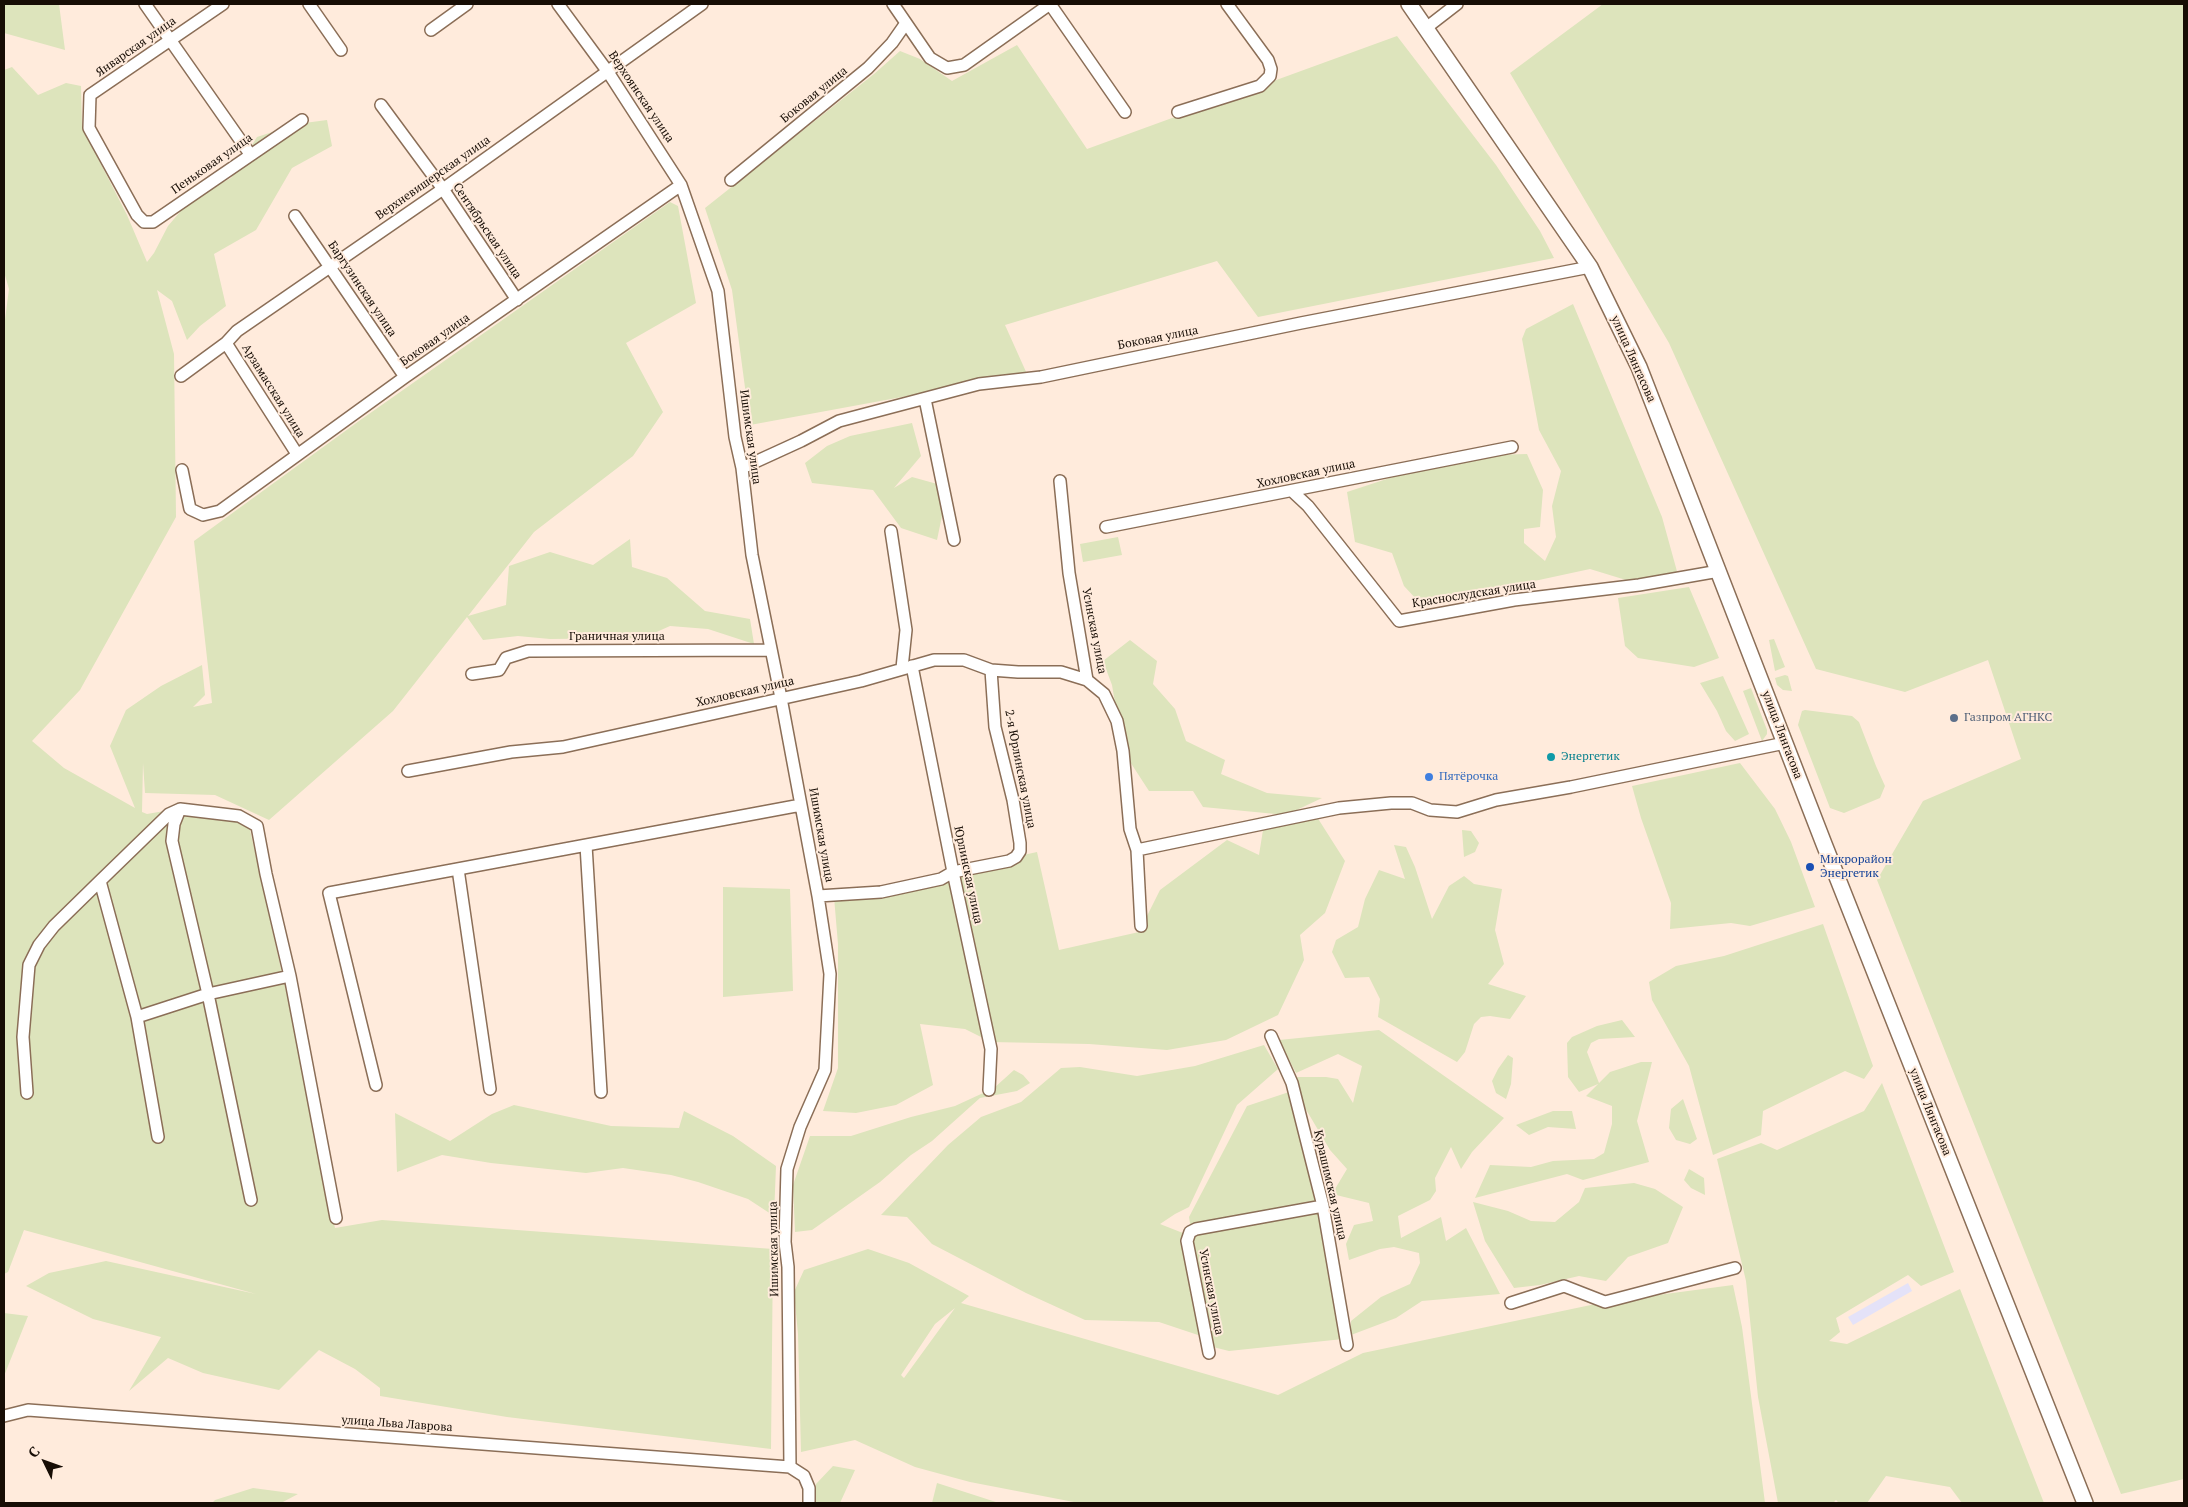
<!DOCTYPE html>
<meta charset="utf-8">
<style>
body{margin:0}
#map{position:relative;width:2188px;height:1507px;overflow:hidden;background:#ffebdc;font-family:"PT Serif",serif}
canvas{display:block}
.frame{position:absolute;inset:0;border:5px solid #170d05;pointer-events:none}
.north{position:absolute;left:20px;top:1437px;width:50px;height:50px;-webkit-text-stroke:4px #ffebdc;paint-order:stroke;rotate:312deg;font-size:14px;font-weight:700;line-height:20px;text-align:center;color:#170d05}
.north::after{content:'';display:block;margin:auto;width:18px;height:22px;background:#170d05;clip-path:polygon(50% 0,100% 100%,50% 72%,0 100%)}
</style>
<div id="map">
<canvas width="2188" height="1507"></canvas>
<div class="frame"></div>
<div class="north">С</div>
</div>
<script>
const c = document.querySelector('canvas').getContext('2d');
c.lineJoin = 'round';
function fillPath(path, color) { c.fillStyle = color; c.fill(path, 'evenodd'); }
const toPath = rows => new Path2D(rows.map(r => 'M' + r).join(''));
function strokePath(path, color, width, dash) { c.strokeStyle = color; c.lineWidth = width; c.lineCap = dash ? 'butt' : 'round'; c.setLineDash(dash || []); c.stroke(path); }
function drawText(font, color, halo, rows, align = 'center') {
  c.font = font + ' "PT Serif",serif'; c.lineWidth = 4; c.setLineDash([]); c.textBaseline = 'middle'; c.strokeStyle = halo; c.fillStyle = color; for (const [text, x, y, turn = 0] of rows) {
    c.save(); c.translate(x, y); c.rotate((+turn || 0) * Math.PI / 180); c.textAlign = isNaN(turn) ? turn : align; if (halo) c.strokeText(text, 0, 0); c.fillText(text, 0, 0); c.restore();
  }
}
const industrial = toPath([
 [1908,1283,1912,1291,1853,1325,1848,1317]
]);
const green = toPath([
 [4,4,59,4,65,50,4,33],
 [1603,4,2184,4,2184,1479,2121,1494,1877,880,1923,801,2021,759,1988,660,1905,692,1816,669,1669,343,1510,73],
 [1397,36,1496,165,1540,231,1554,258,1258,317,1217,261,1005,325,1027,374,750,425,732,290,705,208,874,74,900,51,920,59,952,81,1017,45,1087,149],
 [12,67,38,95,66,83,81,86,82,127,127,215,147,262,154,253,168,226,191,199,231,178,257,137,297,124,327,120,332,146,292,168,256,230,214,254,226,306,200,326,187,340,172,301,157,290,174,354,176,517,80,690,32,741,64,768,135,808,110,746,126,710,161,686,202,665,205,695,193,707,212,703,194,541,359,421,670,202,678,206,696,303,626,343,663,412,633,456,534,532,468,616,506,605,509,566,550,552,593,565,630,539,632,567,667,578,705,611,750,619,754,644,708,629,670,626,643,638,550,639,518,636,483,640,467,617,393,711,269,820,215,795,145,793,143,763,142,812,147,814,176,809,248,821,288,1000,335,1228,382,1220,773,1249,771,1449,507,1417,380,1396,380,1388,355,1369,319,1350,279,1390,203,1373,168,1358,129,1391,161,1337,93,1319,26,1286,49,1273,106,1261,256,1294,24,1230,8,1272,4,1274,4,327,9,289,4,272,4,70],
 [1573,304,1662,517,1678,575,1626,580,1590,569,1539,580,1418,601,1404,586,1392,553,1355,542,1347,492,1457,456,1527,454,1543,490,1540,527,1524,529,1524,543,1545,561,1556,537,1552,506,1561,471,1539,430,1522,339,1526,329],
 [912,423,921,456,894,488,912,477,948,487,937,540,901,528,873,490,812,483,805,463,827,446,850,436],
 [1118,537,1122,555,1083,562,1080,544],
 [1689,587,1719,658,1694,667,1638,658,1625,646,1618,598],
 [1774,639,1785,667,1775,671,1769,640],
 [1130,640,1157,661,1153,684,1175,709,1186,741,1225,760,1221,774,1267,793,1322,798,1286,815,1203,807,1193,791,1149,791,1123,751,1112,685,1103,661],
 [1785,675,1788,676,1792,691,1783,690,1777,685,1775,678],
 [1723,676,1749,734,1735,741,1726,731,1717,711,1700,683],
 [1751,688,1767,730,1767,734,1762,741,1743,691],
 [1805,710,1852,716,1859,722,1876,766,1885,786,1880,798,1844,813,1830,808,1798,725,1802,711],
 [1740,763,1775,809,1791,842,1815,907,1750,926,1731,923,1670,929,1671,903,1641,818,1632,786],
 [1317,817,1345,861,1325,913,1300,935,1304,960,1278,1015,1226,1040,1167,1050,1089,1044,991,1042,965,1029,920,1024,933,1085,896,1105,856,1113,823,1111,838,1068,838,944,834,897,1037,852,1059,950,1139,932,1160,890,1227,840,1259,855,1263,830],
 [1462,830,1471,831,1479,843,1475,852,1464,857],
 [1394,845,1406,847,1415,867,1432,919,1449,886,1464,876,1474,884,1502,889,1495,930,1504,964,1488,984,1526,996,1510,1019,1490,1016,1481,1017,1474,1024,1465,1052,1457,1062,1378,1017,1380,999,1369,977,1345,978,1332,952,1336,940,1358,927,1365,899,1379,870,1405,879],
 [723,887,790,889,793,991,723,997],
 [1823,924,1873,1066,1864,1079,1845,1071,1763,1111,1761,1135,1713,1155,1689,1066,1652,1000,1649,982,1676,966,1724,956],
 [1622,1020,1635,1037,1599,1039,1591,1043,1587,1052,1599,1083,1610,1072,1641,1062,1652,1062,1637,1121,1649,1162,1583,1180,1567,1174,1475,1198,1490,1165,1531,1167,1553,1161,1594,1159,1604,1153,1612,1124,1612,1106,1586,1096,1598,1084,1579,1092,1568,1077,1567,1043,1572,1037,1597,1026],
 [1379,1030,1504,1118,1472,1152,1461,1169,1451,1147,1435,1178,1436,1191,1430,1200,1398,1216,1401,1238,1441,1217,1446,1241,1466,1228,1500,1294,1422,1301,1396,1318,1351,1335,1351,1321,1381,1297,1410,1284,1420,1263,1419,1253,1394,1247,1380,1249,1349,1260,1346,1244,1354,1225,1373,1221,1369,1203,1332,1194,1347,1169,1330,1150,1298,1096,1295,1077,1326,1077,1338,1079,1353,1103,1362,1066,1338,1054,1296,1073,1279,1040],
 [1264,1045,1278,1069,1237,1105,1189,1207,1175,1214,1160,1224,1188,1235,1193,1242,1189,1217,1247,1106,1289,1092,1320,1210,1343,1339,1229,1351,1213,1347,1204,1298,1204,1337,1159,1322,1085,1320,1026,1293,932,1244,907,1217,881,1215,948,1145,981,1117,1021,1102,1061,1068,1080,1067,1137,1076,1195,1066],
 [1508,1055,1513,1058,1511,1084,1506,1099,1496,1093,1492,1081,1498,1069],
 [1014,1070,1023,1075,1030,1083,1017,1091,980,1098,932,1141,911,1155,880,1182,812,1230,795,1232,793,1185,810,1136,851,1136,911,1117,955,1106,994,1088],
 [1882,1083,1954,1272,1921,1286,1908,1275,1836,1318,1840,1332,1829,1341,1847,1344,1960,1289,2044,1503,1962,1503,1950,1487,1886,1476,1867,1503,1839,1503,1836,1500,1833,1503,1778,1503,1758,1397,1746,1281,1717,1159,1761,1143,1777,1150,1864,1111],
 [1683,1099,1697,1139,1690,1144,1676,1140,1669,1128,1671,1109],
 [514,1105,611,1126,679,1128,684,1111,733,1136,776,1166,774,1216,748,1199,698,1182,671,1175,623,1168,586,1173,491,1163,442,1155,397,1172,395,1113,450,1141,492,1114],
 [1553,1111,1572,1111,1576,1129,1548,1127,1529,1135,1516,1125],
 [1689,1169,1704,1178,1705,1195,1691,1188,1684,1180],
 [1634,1183,1655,1189,1683,1207,1668,1243,1628,1257,1606,1281,1579,1276,1540,1285,1514,1288,1485,1241,1473,1202,1508,1211,1531,1221,1555,1222,1579,1202,1585,1188],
 [868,1249,909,1263,969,1296,961,1303,1278,1395,1363,1353,1605,1302,1733,1285,1742,1327,1765,1503,1079,1503,970,1482,915,1467,855,1440,801,1452,798,1334,794,1292,804,1270],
 [955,1308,904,1378,901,1375,935,1324],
 [4,1313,28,1316,4,1376],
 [833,1466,855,1470,840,1503,814,1503,816,1484],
 [937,1483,999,1503,932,1503],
 [253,1488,298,1494,281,1503,212,1503,215,1500]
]);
const minor = toPath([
 [145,4,250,154],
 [223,4,90,95,89,128,137,215,144,222,153,222,302,120],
 [309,4,341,50],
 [558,4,608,72,681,185,718,291,735,437,742,468,752,555,781,698,818,896,830,974,825,1070,800,1127,787,1169,785,1242,788,1267,790,1467],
 [893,4,930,58,947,68,964,65,1050,4],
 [1050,4,1125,112],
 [1426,28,1457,4],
 [431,30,467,4],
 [381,105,443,189,517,300],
 [1178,112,1260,86,1270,76,1271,69,1268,60,1227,4],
 [731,180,868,68,892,43,906,23],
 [295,216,405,377],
 [226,343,297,454],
 [181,376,226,343,237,331,443,189,702,4],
 [925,399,954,540],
 [742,468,801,441,839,421,979,384,1041,377,1301,323,1590,267],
 [182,470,190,509,203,515,220,511,405,377,681,185],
 [1060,481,1069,573,1087,680,1104,694,1117,721,1123,751,1130,829,1137,850,1141,926],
 [1293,492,1308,506,1399,621,1514,600,1639,585,1719,571],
 [1106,527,1512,447],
 [891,531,906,630,902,668],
 [912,666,953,872,991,1049,989,1090],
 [472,674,499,670,506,658,528,651,770,650],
 [408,771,511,752,563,747,861,681,934,660,964,660,991,670,1018,672,1061,672,1087,680],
 [586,845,601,1092],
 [1137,850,1339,808,1391,803,1412,803,1430,810,1457,812,1496,800,1571,787,1785,743],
 [458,869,490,1089],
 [100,881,169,814,180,809,239,816,257,826,266,874,290,976],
 [818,896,881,892,941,879,953,872,1009,861,1016,857,1020,851,1020,843,1013,800,995,727,991,670],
 [137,1017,208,994,172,841,174,824,180,809],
 [1271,1036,1292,1083,1323,1206,1347,1345],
 [376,1085,329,893,801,805],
 [27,1093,23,1037,29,965,39,945,54,926,100,881,137,1017,158,1137],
 [251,1200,208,994,290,976,336,1218],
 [1511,1303,1564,1286,1605,1302,1735,1268],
 [1209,1353,1187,1241,1190,1232,1196,1229,1323,1206],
 [4,1416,28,1410,790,1467,804,1476,809,1488,809,1503]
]);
const major = toPath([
 [1409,4,1590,267,1639,367,1824,844,2085,1503]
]);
const markers = [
 [1954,718,5,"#5c6f8a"],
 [1551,757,5,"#0f9aa8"],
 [1429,777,5,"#3f7fe0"],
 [1810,867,5,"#1a4fb4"]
];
const streetNames = [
 ["Январская улица",136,47,-35],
 ["Боковая улица",814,95,-39],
 ["Верхоянская улица",641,97,56],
 ["Пеньковая улица",212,164,-35],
 ["Верхневишерская улица",433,178,-35],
 ["Сентябрьская улица",487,231,56],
 ["Баргузинская улица",362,289,56],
 ["Боковая улица",1158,338,-11],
 ["Боковая улица",435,340,-35],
 ["улица Лянгасова",1633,359,66],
 ["Арзамасская улица",273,391,58],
 ["Ишимская улица",750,437,82],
 ["Хохловская улица",1306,474,-12],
 ["Краснослудская улица",1474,594,-9],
 ["Усинская улица",1094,631,79],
 ["Граничная улица",617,637],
 ["Хохловская улица",745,692,-13],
 ["улица Лянгасова",1782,735,69],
 ["2-я Юрлинская улица",1020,769,79],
 ["Ишимская улица",821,835,80],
 ["Юрлинская улица",968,875,78],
 ["улица Лянгасова",1930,1112,68],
 ["Курашимская улица",1330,1185,77],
 ["Ишимская улица",774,1249,-91],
 ["Усинская улица",1211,1292,79],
 ["улица Льва Лаврова",397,1424,4]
];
const serviceNames = [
 ["Газпром АГНКС",1964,718]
];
const cultureNames = [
 ["Энергетик",1561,757]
];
const shopNames = [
 ["Пятёрочка",1439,777]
];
const transitNames = [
 ["Микрорайон",1820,860],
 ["Энергетик",1820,874]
];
fillPath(industrial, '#e4e2f8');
fillPath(green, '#dde4bc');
strokePath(minor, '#8b6e57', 14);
strokePath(major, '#8b6e57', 18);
strokePath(minor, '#fff', 11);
strokePath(major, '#fff', 15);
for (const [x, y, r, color] of markers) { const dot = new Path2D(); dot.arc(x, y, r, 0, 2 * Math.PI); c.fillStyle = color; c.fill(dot); strokePath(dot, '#ffebdc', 2); }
drawText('12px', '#170d05', '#ffebdc', streetNames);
drawText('12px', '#4e5e75', '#ffebdc', serviceNames, 'left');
drawText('12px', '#0d838f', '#ffebdc', cultureNames, 'left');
drawText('12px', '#366cbe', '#ffebdc', shopNames, 'left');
drawText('12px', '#164399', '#ffebdc', transitNames, 'left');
</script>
